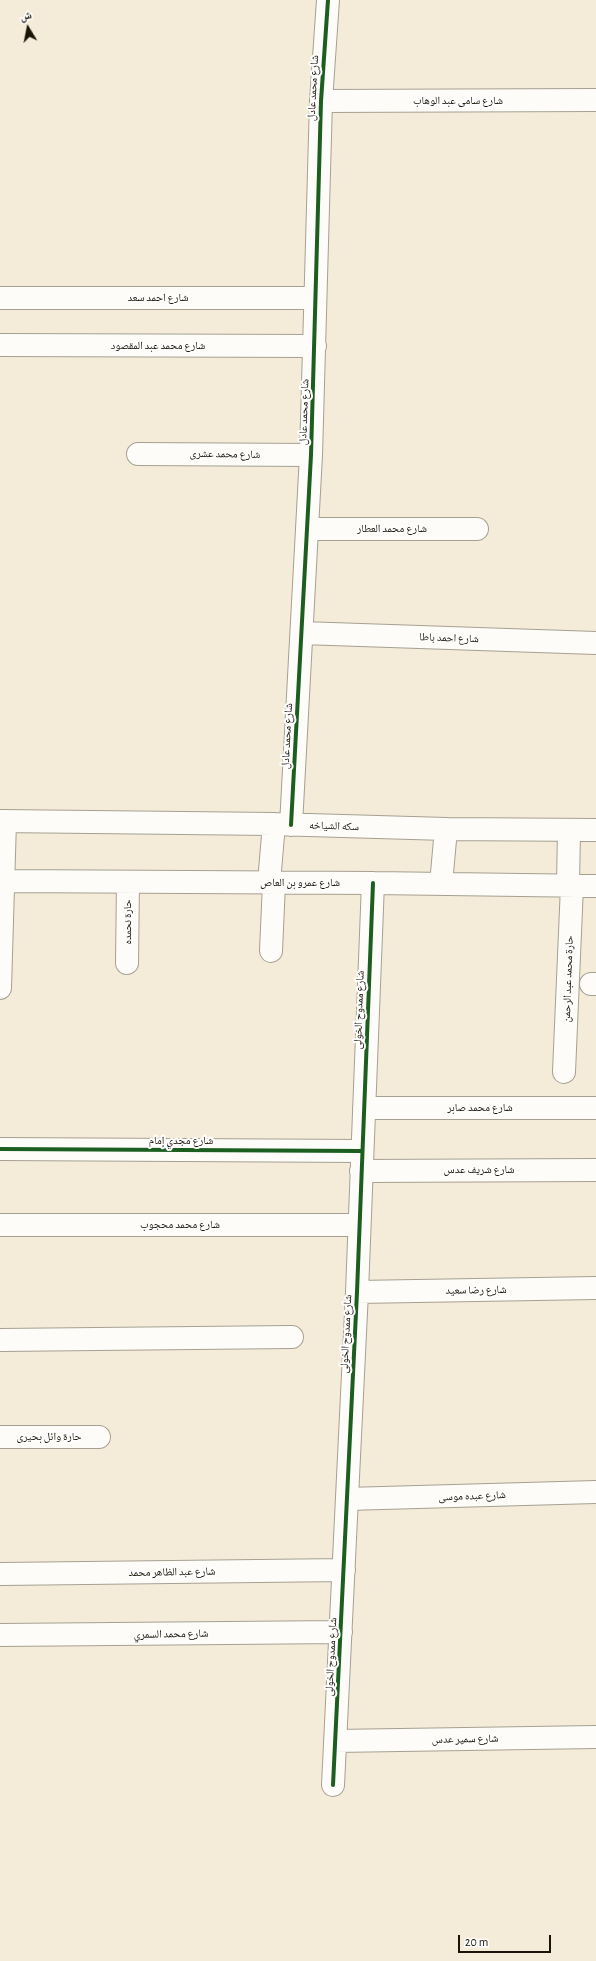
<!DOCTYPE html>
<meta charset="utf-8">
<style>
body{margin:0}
#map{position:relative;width:596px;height:1961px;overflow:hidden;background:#f4ecd8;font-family:"Alegreya Sans","Noto Naskh Arabic",sans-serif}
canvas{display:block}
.north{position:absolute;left:8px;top:8px;width:40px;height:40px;-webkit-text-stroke:3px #fefefe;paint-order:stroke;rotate:350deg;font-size:11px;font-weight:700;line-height:16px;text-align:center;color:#191407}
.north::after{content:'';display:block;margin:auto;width:14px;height:18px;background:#191407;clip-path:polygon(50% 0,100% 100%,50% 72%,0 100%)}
.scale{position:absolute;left:458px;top:1935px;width:93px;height:18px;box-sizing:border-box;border:2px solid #191407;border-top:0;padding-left:5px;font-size:12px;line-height:14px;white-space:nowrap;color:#191407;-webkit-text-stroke:3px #fefefe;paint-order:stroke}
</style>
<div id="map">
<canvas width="596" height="1961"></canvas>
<div class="north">ش</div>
<div class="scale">20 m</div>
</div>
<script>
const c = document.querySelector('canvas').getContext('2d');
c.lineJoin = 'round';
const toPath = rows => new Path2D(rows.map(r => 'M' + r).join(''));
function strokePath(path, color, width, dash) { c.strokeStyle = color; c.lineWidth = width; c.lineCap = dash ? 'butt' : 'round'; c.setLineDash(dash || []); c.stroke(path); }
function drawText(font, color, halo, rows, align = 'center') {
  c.font = font + ' "Alegreya Sans","Noto Naskh Arabic",sans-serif'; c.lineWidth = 4; c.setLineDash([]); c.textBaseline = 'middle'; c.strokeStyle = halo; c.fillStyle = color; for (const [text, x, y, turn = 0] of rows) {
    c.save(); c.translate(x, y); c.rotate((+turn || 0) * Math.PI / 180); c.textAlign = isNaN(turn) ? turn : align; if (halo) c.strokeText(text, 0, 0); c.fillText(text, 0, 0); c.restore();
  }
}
const minor = toPath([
 [321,101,596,100],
 [0,298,315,298],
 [0,345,315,346],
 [138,454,311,455],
 [307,529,477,529],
 [302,633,596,643],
 [0,821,274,824,446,829,596,830],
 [291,825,311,455,321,101,328,0],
 [3,881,373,883,596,886],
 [269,882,274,824],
 [441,884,446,829],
 [568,885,569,830],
 [271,951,274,883],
 [127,963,128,882],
 [591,984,596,984],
 [0,988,5,821],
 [564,1072,572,886],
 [364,1108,596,1108],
 [0,1149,362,1151],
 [361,1171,596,1170],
 [0,1225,359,1225],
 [357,1292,596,1288],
 [0,1340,292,1337],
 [0,1437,99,1437],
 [347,1499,596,1492],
 [0,1574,344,1570],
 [0,1635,341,1632],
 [335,1741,596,1737],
 [333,1785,357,1292,373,883]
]);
const cycleway = toPath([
 [291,825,311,455,321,101,328,0],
 [0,1149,362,1151],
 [333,1785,357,1292,373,883]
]);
const streetNames = [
 ["شارع محمد عادل",313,88,-87],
 ["شارع سامى عبد الوهاب",458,101],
 ["شارع احمد سعد",158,298],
 ["شارع محمد عبد المقصود",158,346],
 ["شارع محمد عادل",304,412,-88],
 ["شارع محمد عشرى",225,454,1],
 ["شارع محمد العطار",392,529],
 ["شارع احمد باطا",449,638,2],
 ["شارع محمد عادل",287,736,-87],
 ["سكه الشياخه",334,826,2],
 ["شارع عمرو بن العاص",300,883],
 ["حارة نحمده",128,922,-90],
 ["حارة محمد عبد الرحمن",568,979,-88],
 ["شارع ممدوح الخولى",359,1010,-88],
 ["شارع محمد صابر",480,1108],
 ["شارع مجدي إمام",181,1141],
 ["شارع شريف عدس",479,1170],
 ["شارع محمد محجوب",180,1225],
 ["شارع رضا سعيد",476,1290,-1],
 ["شارع ممدوح الخولى",346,1334,-87],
 ["حارة وائل بحيرى",49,1437],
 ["شارع عبده موسى",472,1496,-2],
 ["شارع عبد الظاهر محمد",172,1572,-1],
 ["شارع محمد السمري",171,1634,-1],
 ["شارع ممدوح الخولى",331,1657,-87],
 ["شارع سمير عدس",465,1739,-1]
];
strokePath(minor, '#a6a092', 24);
strokePath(minor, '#fdfcf9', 22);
strokePath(cycleway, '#1b5e20', 4);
drawText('11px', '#191407', '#fefefe', streetNames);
</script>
